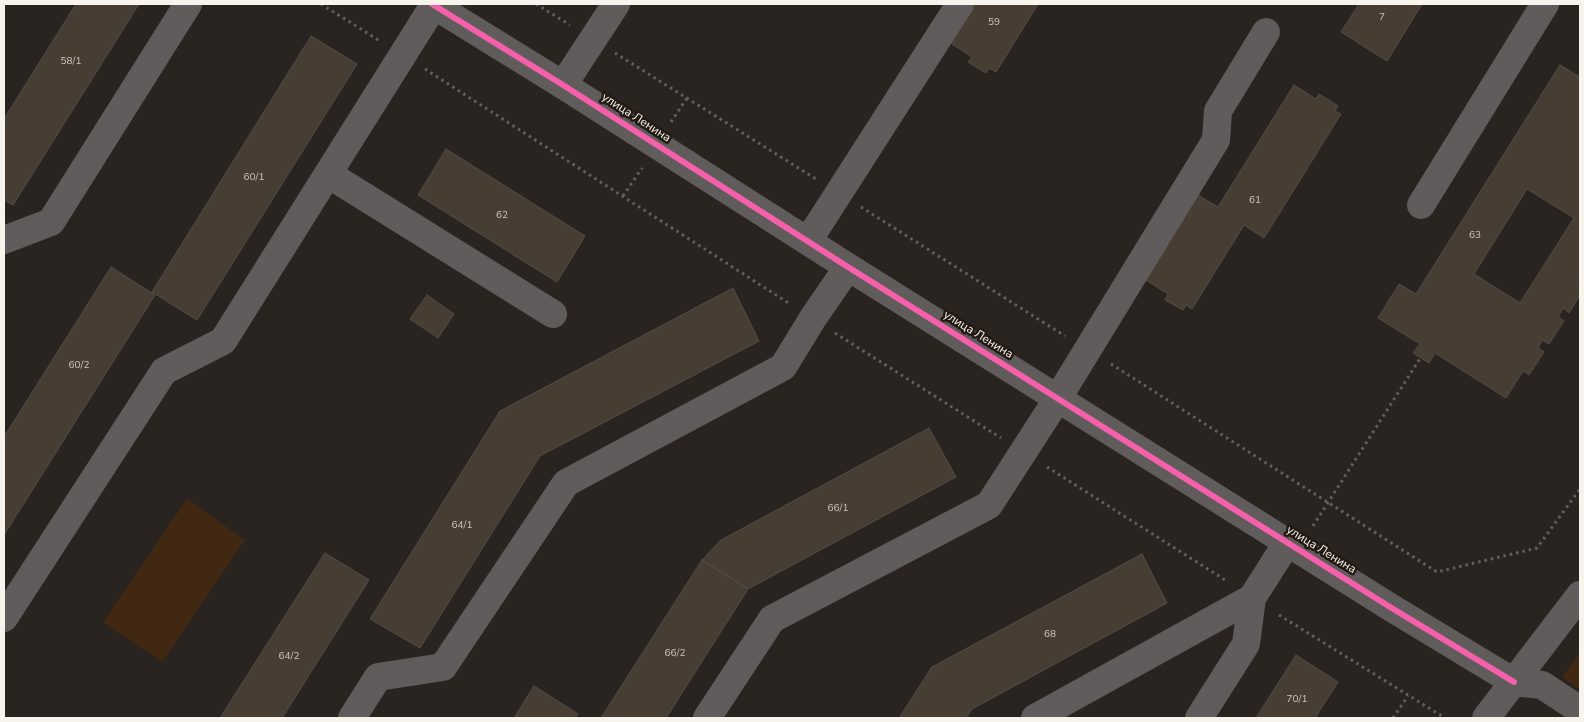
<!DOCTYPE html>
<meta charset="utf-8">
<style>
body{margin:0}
#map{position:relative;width:1584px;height:722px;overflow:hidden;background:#292420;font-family:"Nunito Sans",sans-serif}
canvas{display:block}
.frame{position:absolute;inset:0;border:5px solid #f9f3ee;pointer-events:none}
</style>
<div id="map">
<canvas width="1584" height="722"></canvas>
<div class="frame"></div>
</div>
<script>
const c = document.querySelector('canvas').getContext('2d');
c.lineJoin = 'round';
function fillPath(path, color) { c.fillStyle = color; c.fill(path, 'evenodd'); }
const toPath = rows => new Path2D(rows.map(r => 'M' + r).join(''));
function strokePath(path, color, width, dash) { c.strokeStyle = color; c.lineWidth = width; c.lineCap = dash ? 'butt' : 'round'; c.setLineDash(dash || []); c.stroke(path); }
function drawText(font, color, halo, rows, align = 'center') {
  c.font = font + ' "Nunito Sans",sans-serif'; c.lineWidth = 5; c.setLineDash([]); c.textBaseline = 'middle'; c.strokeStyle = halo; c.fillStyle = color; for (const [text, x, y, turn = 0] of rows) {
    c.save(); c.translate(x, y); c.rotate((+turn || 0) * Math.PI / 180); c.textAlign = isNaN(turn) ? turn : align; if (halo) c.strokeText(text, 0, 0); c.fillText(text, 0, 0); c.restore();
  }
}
const green = toPath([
 [187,499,245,540,162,662,103,622],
 [1580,652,1580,686,1578,689,1562,677]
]);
const building = toPath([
 [76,4,139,4,13,205,4,200,4,119,76,4],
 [974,4,1038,4,996,72,989,68,986,73,968,62,972,57,949,42,974,4],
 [1359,4,1422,4,1387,61,1341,32,1359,4],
 [311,36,357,64,197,320,152,292,311,36],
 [1560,65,1580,77,1580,280,1577,285,1580,287,1580,295,1569,313,1563,308,1558,317,1564,321,1549,344,1542,340,1538,348,1544,352,1529,375,1523,371,1506,398,1435,353,1429,363,1413,353,1420,344,1378,318,1399,284,1416,294,1560,65],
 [1527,189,1574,218,1520,303,1474,274,1527,189],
 [1294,85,1316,99,1319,94,1338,106,1335,111,1341,114,1264,238,1244,225,1192,309,1186,305,1183,310,1165,300,1168,294,1146,280,1198,195,1218,207,1294,85],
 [446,149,585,236,557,282,418,195,446,149],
 [111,267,155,295,4,535,4,437,111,267],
 [733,288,759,341,540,456,420,648,370,619,500,411,733,288],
 [427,295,454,314,438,338,410,319,427,295],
 [929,428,956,477,748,589,702,560,721,540,929,428],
 [325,553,369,580,282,718,220,718,325,553],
 [1142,554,1167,603,972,709,966,718,899,718,932,667,1142,554],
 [702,560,748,589,666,718,601,718,702,560],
 [1296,655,1338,682,1315,718,1256,718,1296,655],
 [534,686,578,714,575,718,514,718,534,686]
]);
const path = toPath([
 [321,4,380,41],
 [536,4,570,25],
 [615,53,816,179],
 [425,69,790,304],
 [671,122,687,98],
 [623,196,642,168],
 [861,207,1065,336],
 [835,333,1001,438],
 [1111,364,1437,572,1537,548,1580,489],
 [1047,467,1225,580],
 [1313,526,1421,357],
 [1279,615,1445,718],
 [1393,718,1408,696]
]);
const minor = toPath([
 [432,4,563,85,848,267,1390,607,1514,682,1542,685,1580,710],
 [563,85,616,4],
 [328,174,553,314],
 [1421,205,1545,4],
 [4,240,51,222,188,4],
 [808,241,960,4],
 [4,618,164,371,223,341,434,5],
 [352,718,378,677,443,667,566,483,783,367,813,318,848,267],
 [707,718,772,619,989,505,1058,398,1216,140,1218,111,1266,32],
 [1035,718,1252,598],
 [1199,718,1246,644,1252,598,1287,543],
 [1486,718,1580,595]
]);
const cycleway = toPath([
 [432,4,563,85,848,267,1390,607,1514,682]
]);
const numberNames = [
 ["7",1382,18],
 ["59",994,23],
 ["58/1",71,62],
 ["60/1",254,178],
 ["61",1255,201],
 ["62",502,216],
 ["63",1475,236],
 ["60/2",79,366],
 ["66/1",838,509],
 ["64/1",462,526],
 ["68",1050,635],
 ["66/2",675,654],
 ["64/2",289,657],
 ["70/1",1297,700]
];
const streetNames = [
 ["улица Ленина",636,118,33],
 ["улица Ленина",978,335,32],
 ["улица Ленина",1321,550,32]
];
fillPath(green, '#412812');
fillPath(building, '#473d33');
strokePath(building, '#524d4a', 1);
strokePath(path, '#64605f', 3, [2.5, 4]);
strokePath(minor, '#5f5c5b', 28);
strokePath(cycleway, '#f560ab', 6);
drawText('10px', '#ccc6bf', null, numberNames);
drawText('12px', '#f9f3ee', '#231a13', streetNames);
</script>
